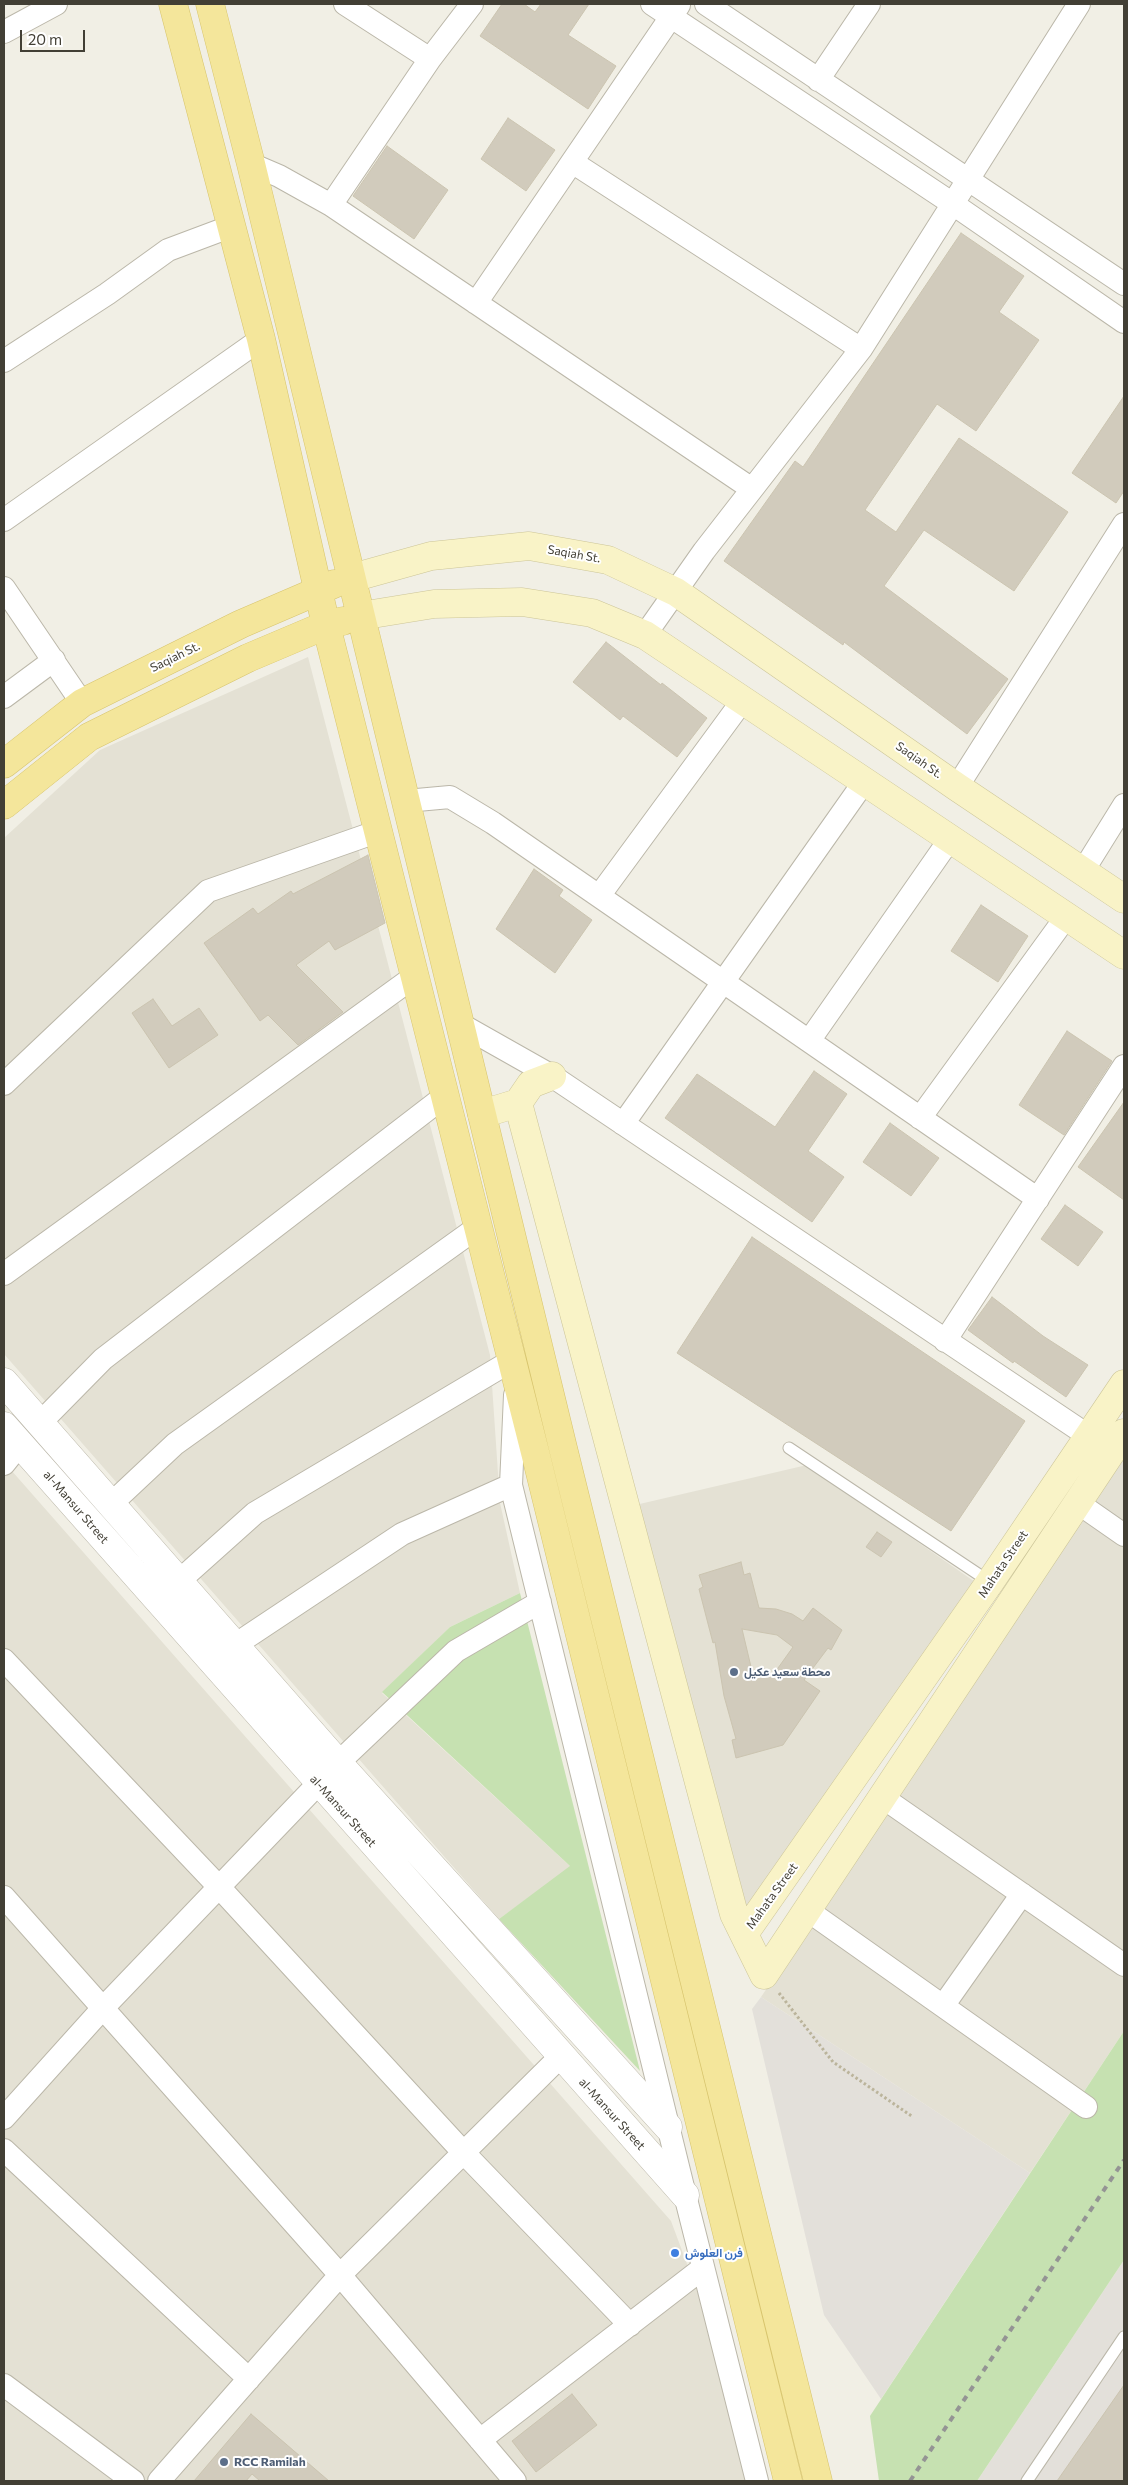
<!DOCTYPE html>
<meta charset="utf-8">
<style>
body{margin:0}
#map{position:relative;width:1128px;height:2485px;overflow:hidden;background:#f1efe5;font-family:Commissioner,sans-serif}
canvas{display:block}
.frame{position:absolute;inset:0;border:5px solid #423f35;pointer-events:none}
.scale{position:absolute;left:20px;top:30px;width:65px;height:22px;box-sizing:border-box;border:2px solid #423f35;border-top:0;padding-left:6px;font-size:15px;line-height:18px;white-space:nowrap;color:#423f35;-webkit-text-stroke:4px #fff;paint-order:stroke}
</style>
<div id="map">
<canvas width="1128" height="2485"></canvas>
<div class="frame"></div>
<div class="scale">20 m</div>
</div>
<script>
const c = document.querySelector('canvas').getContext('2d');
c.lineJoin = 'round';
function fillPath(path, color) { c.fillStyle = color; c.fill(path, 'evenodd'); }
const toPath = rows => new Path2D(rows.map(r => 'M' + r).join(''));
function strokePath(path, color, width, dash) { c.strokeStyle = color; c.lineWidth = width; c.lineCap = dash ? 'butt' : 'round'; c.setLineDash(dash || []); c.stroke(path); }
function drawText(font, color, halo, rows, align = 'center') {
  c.font = font + ' Commissioner,Vazirmatn,sans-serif'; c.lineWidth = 4; c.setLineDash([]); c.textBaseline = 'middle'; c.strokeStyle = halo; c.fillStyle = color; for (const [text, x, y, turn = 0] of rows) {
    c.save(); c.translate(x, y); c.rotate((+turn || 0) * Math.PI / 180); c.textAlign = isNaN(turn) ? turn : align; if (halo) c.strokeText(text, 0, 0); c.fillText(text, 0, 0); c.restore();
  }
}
const residential = toPath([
 [308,657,490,1355,500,1503,520,1593,450,1627,382,1693,571,1867,499,1919,4,1354,4,838,100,750],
 [1124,1458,1124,2031,1030,2173,761,1997],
 [4,1462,671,2221,768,2481,4,2481],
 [807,1465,978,1584,747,1919,631,1506]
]);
const industrial = toPath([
 [761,1997,1030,2173,881,2399,824,2315,752,2009],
 [1124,2260,1124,2481,977,2481]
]);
const green = toPath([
 [520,1593,640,2071,499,1919,570,1866,382,1692,450,1627],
 [1124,2031,1124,2260,977,2481,879,2481,870,2416]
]);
const building = toPath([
 [502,4,524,4,535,12,541,4,589,4,568,35,616,66,588,109,480,36,502,4],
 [508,118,555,150,526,191,481,159,508,118],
 [387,146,448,190,414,239,353,196,387,146],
 [961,233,1024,276,999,312,1039,340,976,431,937,404,865,510,896,532,959,438,1068,512,1014,591,924,530,884,586,1008,679,967,734,844,642,843,645,724,561,795,461,803,467,961,233],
 [1124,396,1124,491,1116,503,1072,473,1124,396],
 [606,642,661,685,662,683,707,718,677,757,623,716,620,720,573,682,606,642],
 [368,855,385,923,335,950,329,941,296,965,343,1012,298,1045,268,1015,260,1021,204,943,253,908,258,914,291,891,293,894,368,855],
 [534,869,563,890,559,896,592,920,555,973,496,929,534,869],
 [981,905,1028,936,998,982,951,951,981,905],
 [153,999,172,1026,199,1008,218,1035,169,1068,132,1013,153,999],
 [1067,1031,1112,1061,1064,1135,1019,1105,1067,1031],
 [814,1071,847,1094,808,1151,844,1177,812,1222,665,1118,697,1074,775,1127,814,1071],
 [1124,1102,1124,1200,1078,1167,1124,1102],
 [890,1123,939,1158,911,1196,863,1162,890,1123],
 [1065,1205,1103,1232,1078,1266,1041,1239,1065,1205],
 [752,1237,1025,1421,951,1531,677,1353,752,1237],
 [992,1297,1043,1336,1088,1365,1066,1397,1014,1361,1013,1363,968,1330,992,1297],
 [877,1532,892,1542,881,1557,866,1547,877,1532],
 [741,1562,744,1575,750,1573,759,1608,776,1609,792,1614,803,1621,813,1608,842,1630,831,1650,828,1648,804,1680,820,1691,783,1745,736,1758,732,1740,736,1739,724,1696,715,1642,713,1643,699,1589,703,1587,699,1575,741,1562],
 [742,1629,777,1635,793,1647,773,1675,763,1668,752,1671,742,1629],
 [1124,2385,1124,2481,1057,2481,1124,2385],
 [572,2394,597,2425,536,2472,512,2441,572,2394],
 [251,2414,329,2481,260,2481,252,2474,246,2481,194,2481,251,2414]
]);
const path = toPath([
 [779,1993,833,2062,913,2117]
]);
const service = toPath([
 [789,1448,990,1582],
 [1027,2481,1124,2337]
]);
const minor = toPath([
 [345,4,430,59],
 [652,4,953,204,1124,322],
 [706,4,1124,284],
 [4,32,56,4],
 [818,80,869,4],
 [572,162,861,349],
 [251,164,279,176,331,205,752,489],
 [331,205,430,59,472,4],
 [476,303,679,5],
 [4,361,107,294,168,250,232,226],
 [4,520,261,339],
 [4,588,82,703],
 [645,635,704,551,861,349,1079,4],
 [4,697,54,660],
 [957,787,1124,524],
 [406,801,450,797,493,823,1038,1199],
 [1083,871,1124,805],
 [599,896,743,700],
 [460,1024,552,1076,1090,1437],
 [809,1041,950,839],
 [4,1084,208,891,379,831],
 [920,1118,1066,917],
 [623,1124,864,782],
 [4,1274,415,976],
 [945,1341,1124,1066],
 [515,1395,511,1485,685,2195,757,2481],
 [40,1423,103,1359,445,1096],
 [4,1464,20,1444],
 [1078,1503,1124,1535],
 [111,1504,175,1444,478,1227],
 [179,1581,255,1513,511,1361],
 [235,1645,402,1534,511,1485],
 [4,1660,220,1888,463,2152,630,2325],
 [882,1797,1124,1965],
 [4,1897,340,2275,515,2481],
 [807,1910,1086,2107],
 [943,2006,1022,1894],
 [4,2118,103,2008,338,1763,456,1651,540,1602],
 [4,2150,249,2379],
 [4,2385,133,2481],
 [480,2440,703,2268],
 [159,2481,340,2275,561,2056]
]);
const tertiary = toPath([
 [4,1382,338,1763,668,2127],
 [4,1426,685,2195]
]);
const secondary = toPath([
 [352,578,431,556,529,546,608,560,676,592,957,787,1124,899],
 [360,616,434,604,522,602,592,613,645,635,1124,955],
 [518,1103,734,1914,764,1975,1124,1433],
 [482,1114,518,1103,531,1084,552,1076],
 [744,1934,990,1582,1124,1384]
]);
const primary = toPath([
 [173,4,261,339,326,625,536,1456,788,2481],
 [210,4,251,164,563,1448,818,2481],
 [4,764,82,703,241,624,334,584],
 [4,805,89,737,248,658,326,625,343,621]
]);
const rail = toPath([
 [910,2481,1124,2160]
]);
const markers = [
 [734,1672,5,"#5c6f8a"],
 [675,2253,5,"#3f7fe0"],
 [224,2462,5,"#5c6f8a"]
];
const streetNames = [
 ["Saqiah St.",574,554,10],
 ["Saqiah St.",175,657,-26],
 ["Saqiah St.",919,760,35],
 ["al-Mansur Street",76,1507,49],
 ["Mahata Street",1003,1564,-56],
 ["al-Mansur Street",343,1811,48],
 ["Mahata Street",772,1896,-54],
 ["al-Mansur Street",612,2114,48]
];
const serviceNames = [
 ["محطة سعيد عكيل",744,1672],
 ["RCC Ramilah",234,2462]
];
const shopNames = [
 ["فرن العلوش",685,2253]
];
fillPath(residential, '#e4e1d4');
fillPath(industrial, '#e3e0da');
fillPath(green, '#c6e1b1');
fillPath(building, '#d1cbbc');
strokePath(building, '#cbc4b0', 1);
strokePath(service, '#bbb7a9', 13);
strokePath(minor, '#bbb7a9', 24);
strokePath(tertiary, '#bbb7a9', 29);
strokePath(secondary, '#ccc598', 29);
strokePath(primary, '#d7c46d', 29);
strokePath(path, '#bbb49b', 3, [2.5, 2.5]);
strokePath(service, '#fff', 11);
strokePath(minor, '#fff', 22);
strokePath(tertiary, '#fff', 28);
strokePath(secondary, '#f9f3c7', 28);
strokePath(primary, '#f4e69b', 28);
strokePath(rail, '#949494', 4, [6, 6]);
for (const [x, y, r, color] of markers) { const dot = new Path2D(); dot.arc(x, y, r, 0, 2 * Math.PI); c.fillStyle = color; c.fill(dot); strokePath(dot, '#fff', 2); }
drawText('12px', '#423f35', '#fff', streetNames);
drawText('bold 12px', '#4e5e75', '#fff', serviceNames, 'left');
drawText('bold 12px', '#366cbe', '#fff', shopNames, 'left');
</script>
